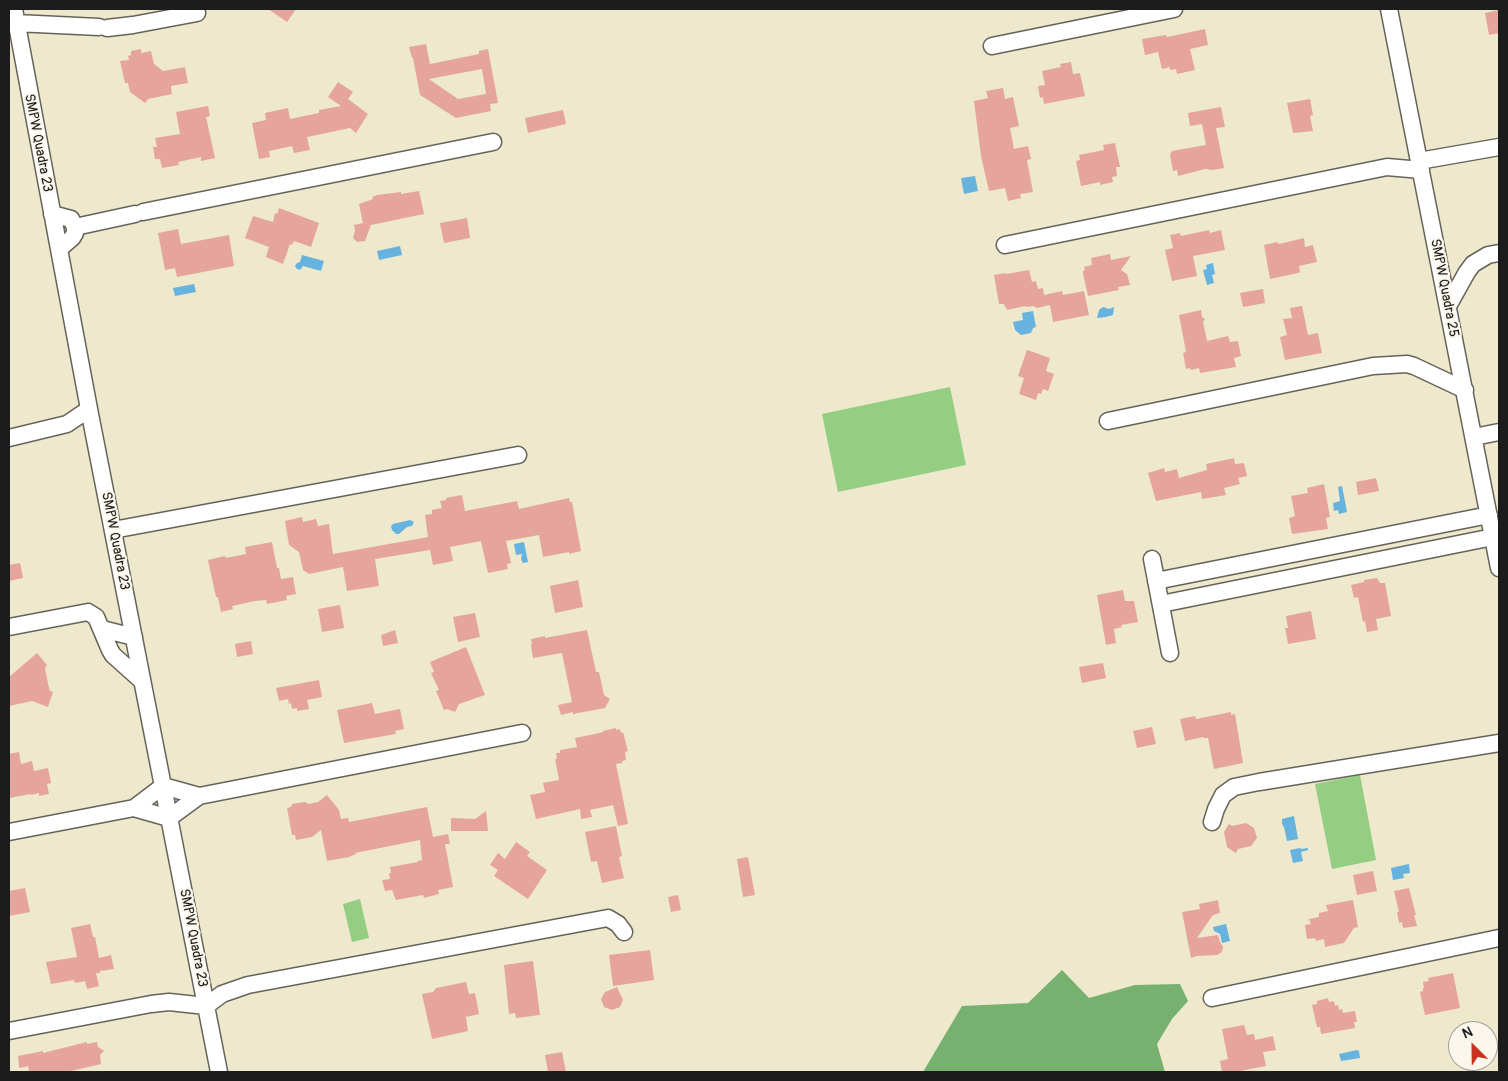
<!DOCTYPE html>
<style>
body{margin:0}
#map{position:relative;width:1508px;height:1081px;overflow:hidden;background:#eee8cc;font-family:Pangolin,sans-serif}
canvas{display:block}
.frame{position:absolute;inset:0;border:10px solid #1c1c1c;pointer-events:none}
.north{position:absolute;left:1448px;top:1021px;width:50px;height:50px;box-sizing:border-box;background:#fbf7ec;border:1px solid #a29f99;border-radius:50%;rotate:337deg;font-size:14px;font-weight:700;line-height:20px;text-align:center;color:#1c1c1c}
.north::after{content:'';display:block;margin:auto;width:18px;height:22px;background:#c8321e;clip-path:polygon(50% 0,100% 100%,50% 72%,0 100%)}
</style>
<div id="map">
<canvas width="1508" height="1081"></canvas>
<div class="frame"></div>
<div class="north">N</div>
</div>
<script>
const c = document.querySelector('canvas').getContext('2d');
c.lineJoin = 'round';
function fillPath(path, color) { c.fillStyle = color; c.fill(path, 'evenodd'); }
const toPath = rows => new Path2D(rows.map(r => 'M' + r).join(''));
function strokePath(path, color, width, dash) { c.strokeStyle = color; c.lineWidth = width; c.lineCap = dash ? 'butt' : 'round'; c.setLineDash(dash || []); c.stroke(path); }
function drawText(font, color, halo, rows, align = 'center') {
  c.font = font + ' Pangolin,sans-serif'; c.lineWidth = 4.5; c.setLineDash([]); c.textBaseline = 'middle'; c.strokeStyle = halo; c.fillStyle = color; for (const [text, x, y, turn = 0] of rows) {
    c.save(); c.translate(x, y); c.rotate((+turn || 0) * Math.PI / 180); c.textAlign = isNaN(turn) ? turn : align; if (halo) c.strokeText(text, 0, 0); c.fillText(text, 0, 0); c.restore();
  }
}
const green = toPath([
 [950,387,966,465,838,492,822,414],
 [1360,775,1376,860,1332,869,1315,784],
 [360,899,369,938,352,942,343,904]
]);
const forest = toPath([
 [1062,970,1089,998,1135,985,1180,984,1188,1001,1172,1019,1157,1044,1165,1072,923,1072,962,1006,1028,1003]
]);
const water = toPath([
 [975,176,978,191,964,194,961,178],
 [400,246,402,255,379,260,377,251],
 [302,255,324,261,321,271,303,266,300,270,297,269,295,266,297,263,300,262],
 [1213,263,1215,274,1212,275,1214,283,1207,285,1203,270,1207,269,1206,265],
 [194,284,196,292,175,296,173,288],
 [1103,307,1109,309,1114,307,1113,315,1106,317,1097,318,1099,310],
 [1033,311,1036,327,1033,328,1031,333,1021,335,1015,330,1013,322,1023,320,1022,313],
 [1342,486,1347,512,1339,514,1338,510,1334,511,1333,503,1340,501,1338,487],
 [410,520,414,522,412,526,407,527,399,534,396,534,392,530,391,526,393,524],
 [524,542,528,562,523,563,521,559,522,554,516,555,514,544],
 [1294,816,1298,839,1287,841,1284,827,1282,824,1282,819],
 [1300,848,1301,849,1308,848,1308,850,1301,852,1303,861,1293,863,1290,850],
 [1409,864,1410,873,1403,874,1404,878,1393,880,1391,868],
 [1226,924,1230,941,1222,943,1220,934,1214,931,1213,927],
 [1357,1050,1359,1051,1360,1058,1341,1061,1339,1054]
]);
const building = toPath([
 [268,9,296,9,287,22],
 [1499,10,1499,33,1489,35,1485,13],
 [1205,29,1208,45,1190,49,1195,70,1177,74,1176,69,1170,70,1170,67,1162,69,1158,52,1145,55,1142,39,1166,35,1167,37],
 [426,44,430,64,479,54,479,51,488,49,498,103,490,104,491,111,456,118,420,95,413,58,412,58,409,47],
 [482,69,486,94,458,99,429,79],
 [141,49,141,53,151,51,154,64,163,71,185,67,188,83,171,86,172,94,148,99,145,103,130,92,128,83,125,83,120,61,129,60,128,56,131,55,131,51],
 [1071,62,1073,74,1080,73,1085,96,1044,104,1043,97,1040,98,1038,86,1045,85,1042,71,1061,67,1060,64],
 [338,82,353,92,348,99,368,114,356,133,350,128,307,137,310,150,294,153,292,146,269,151,270,157,259,159,252,123,266,120,265,113,288,108,290,119,319,113,319,110,341,106,328,97],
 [1003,88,1005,99,1013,97,1019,126,1010,128,1014,149,1028,146,1031,159,1027,160,1033,192,1020,194,1021,198,1008,201,1005,188,989,191,981,156,974,101,988,98,986,91],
 [1310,99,1313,115,1310,116,1313,131,1293,133,1287,103],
 [208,106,210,116,206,117,215,158,201,161,201,157,178,162,179,165,162,168,160,159,155,159,153,147,157,147,155,138,180,134,176,112],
 [1221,107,1225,127,1216,128,1224,168,1213,170,1205,169,1178,176,1177,170,1173,171,1170,155,1172,151,1206,145,1202,124,1190,126,1188,113],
 [563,110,566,124,528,133,525,118],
 [1115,143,1120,167,1116,167,1117,176,1112,177,1113,182,1100,185,1100,182,1081,186,1076,161,1080,160,1079,155,1104,150,1103,145],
 [419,191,424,214,371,225,365,241,357,242,353,238,355,231,354,225,363,223,359,204,373,199,372,197,377,195,401,192,401,194],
 [279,208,319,223,311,247,294,241,292,245,290,244,283,264,266,257,269,247,245,238,253,216,273,222,275,213,277,214],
 [467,218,470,238,444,243,440,223],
 [178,229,181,244,229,235,234,266,177,277,175,268,165,270,158,233],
 [1209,230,1210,233,1221,230,1225,250,1193,256,1197,276,1172,281,1165,250,1173,248,1170,235,1180,233,1181,236],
 [1304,238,1305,247,1313,245,1317,262,1299,266,1300,272,1298,273,1270,279,1264,245,1277,242,1279,244],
 [1110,254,1111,260,1131,256,1121,270,1127,274,1130,285,1118,287,1119,290,1088,296,1083,274,1083,271,1085,270,1084,267,1092,265,1091,258],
 [1029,270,1032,282,1036,281,1038,289,1043,288,1044,295,1062,291,1063,295,1084,291,1089,315,1053,322,1050,305,1037,308,1033,306,1026,307,1025,306,1007,310,1006,307,1005,307,1004,304,999,304,994,275,1005,273,1006,274],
 [1263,289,1265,303,1243,307,1240,293],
 [1302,306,1308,335,1318,333,1322,353,1285,360,1280,337,1287,335,1283,319,1292,318,1290,308],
 [1201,310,1202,317,1205,319,1203,322,1207,341,1228,336,1230,342,1238,341,1241,356,1234,358,1236,367,1200,373,1199,368,1191,370,1190,368,1186,369,1183,353,1186,352,1179,315],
 [1027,350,1050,358,1046,371,1054,374,1048,391,1043,389,1041,394,1038,393,1036,400,1019,394,1024,378,1018,376],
 [1234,458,1235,464,1244,463,1247,476,1238,478,1240,484,1224,488,1226,495,1202,499,1201,492,1156,501,1148,473,1164,468,1165,472,1177,469,1179,478,1207,470,1206,464],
 [1376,478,1379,491,1358,495,1356,482],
 [1324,484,1330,517,1326,518,1328,529,1292,534,1289,518,1295,516,1291,496,1308,493,1307,488],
 [462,495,465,511,517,501,519,509,569,498,570,502,572,502,581,551,569,554,569,552,543,557,539,535,506,541,511,563,507,564,508,569,488,573,481,541,450,547,453,561,433,565,430,550,375,559,379,586,347,591,343,567,309,574,303,570,299,552,289,545,285,521,302,517,303,522,316,519,318,526,329,524,333,554,428,537,425,515,432,514,432,510,442,508,440,501,446,500,446,498],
 [272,542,277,568,279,568,281,579,293,577,296,594,286,596,287,600,267,604,266,600,255,601,232,606,233,609,221,612,218,597,216,597,208,560,225,556,226,558,246,554,245,547],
 [20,563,23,578,9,581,9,565],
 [1377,578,1380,583,1385,583,1391,616,1376,619,1378,630,1367,632,1365,621,1363,622,1358,597,1354,598,1351,585,1364,582,1364,580],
 [578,580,583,607,555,613,550,586],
 [1123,590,1125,601,1134,601,1138,622,1121,625,1122,627,1114,629,1116,643,1106,645,1097,595],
 [340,605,344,628,322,632,318,609],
 [1311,611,1316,639,1288,644,1285,628,1288,628,1286,616],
 [475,613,480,637,458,642,453,617],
 [395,630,398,643,383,646,381,635],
 [587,630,596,672,599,672,604,695,610,699,605,708,573,714,573,712,561,715,558,705,572,702,562,653,533,658,531,645,532,644,531,639,545,636,545,638],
 [251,641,253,654,237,657,235,644],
 [466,647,485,695,459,704,455,712,447,709,444,710,436,691,439,690,431,673,434,672,430,662],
 [37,653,47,665,45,668,48,684,50,691,53,692,48,707,32,701,9,706,9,677],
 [1103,663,1106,678,1082,683,1079,667],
 [319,680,322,697,307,700,309,709,297,711,297,708,292,709,291,703,289,704,288,699,279,701,276,688],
 [372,703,375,714,400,709,404,729,395,731,396,734,344,743,337,710],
 [1231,712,1231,715,1235,714,1243,763,1214,769,1208,738,1204,738,1203,737,1185,741,1180,719,1195,716,1196,719],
 [1152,727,1156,744,1137,748,1133,731],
 [616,728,616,730,620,729,621,733,623,732,628,751,625,752,626,760,622,761,622,763,616,764,628,824,618,826,613,805,590,810,592,817,581,819,580,809,536,819,530,795,545,792,543,783,559,780,555,759,557,759,556,753,560,753,560,750,577,747,575,738,595,734,603,732,603,731],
 [19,752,21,764,32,761,34,771,48,768,51,783,47,784,49,794,39,796,39,793,31,795,31,794,9,798,9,754],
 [327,795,339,810,341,819,348,818,349,822,427,807,433,837,448,834,450,844,445,844,453,887,438,890,439,894,424,898,423,895,396,900,392,890,385,891,382,880,390,879,389,873,391,873,390,867,418,862,417,861,422,860,420,840,355,853,356,854,349,857,327,861,321,830,312,837,296,840,295,835,292,835,287,808,291,807,292,804,305,802,309,804,318,802],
 [486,811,488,831,451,831,451,818,475,819],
 [1246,823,1254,828,1257,838,1251,846,1238,849,1236,853,1227,847,1224,832,1229,824,1232,826],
 [616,826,622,856,619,857,624,878,602,883,597,861,591,862,585,832],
 [516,842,530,852,527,856,547,870,528,899,494,876,498,870,490,865,498,853,505,859],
 [748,857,755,895,743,897,737,859],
 [1373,871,1377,891,1357,895,1353,875],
 [25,888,30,912,9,916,9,891],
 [1409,888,1416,915,1414,915,1417,926,1403,928,1402,922,1399,923,1397,912,1399,912,1394,891],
 [678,895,681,910,671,912,668,897],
 [1218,900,1220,913,1213,915,1197,938,1218,935,1220,942,1223,947,1222,952,1217,955,1197,956,1191,958,1182,912,1200,909,1199,904],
 [1353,900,1358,927,1354,928,1344,943,1325,947,1324,939,1316,941,1315,938,1307,939,1305,925,1311,924,1309,919,1319,917,1319,913,1328,911,1326,905],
 [90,924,93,937,95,937,99,958,111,955,114,969,100,971,100,973,96,973,99,986,87,989,85,981,75,983,74,980,51,984,46,962,77,957,71,928],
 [650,950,654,980,613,986,609,955],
 [533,961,540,1015,516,1018,515,1013,509,1014,504,965],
 [1453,973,1460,1008,1425,1015,1420,992,1423,991,1423,988,1424,988,1423,982,1429,981,1428,978],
 [466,982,469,994,475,993,479,1014,466,1017,468,1031,432,1039,422,994,433,992,436,988],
 [617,987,623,1000,620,1007,612,1010,604,1007,601,999,605,992],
 [1328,998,1329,1002,1334,1001,1335,1006,1338,1005,1339,1010,1342,1009,1343,1013,1355,1011,1357,1022,1354,1022,1355,1028,1321,1034,1320,1027,1317,1027,1312,1005,1317,1004,1317,1001],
 [1244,1025,1247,1035,1254,1034,1255,1040,1273,1036,1276,1050,1263,1052,1266,1066,1235,1072,1222,1072,1220,1061,1228,1059,1222,1029],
 [87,1042,87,1044,97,1042,98,1047,104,1051,100,1055,101,1064,67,1072,29,1072,28,1066,20,1068,19,1067,18,1056,43,1051,43,1053],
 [562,1052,566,1072,548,1072,545,1055]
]);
const minor = toPath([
 [14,9,89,409,219,1072],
 [1389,9,1499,568],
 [16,23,99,27],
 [107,28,133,25,197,13],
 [992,46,1174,9],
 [1419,161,1499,147],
 [143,212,493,142],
 [52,214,71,219,75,227,75,233,72,238,59,249],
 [75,227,135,214],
 [1005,245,1387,167,1421,170],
 [1448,306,1467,272,1473,264,1488,255,1499,253],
 [1108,421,1373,366,1407,364,1414,366,1465,390],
 [1474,437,1499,432],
 [9,438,67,424,89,409],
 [113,530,518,455],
 [1152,559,1170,653],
 [1156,581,1489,515],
 [1161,604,1493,537],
 [9,627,88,612,96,617,110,650,113,655,142,681],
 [102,629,134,637],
 [134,808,163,786,199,796],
 [1212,822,1216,809,1223,795,1234,787,1259,782,1499,743],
 [9,832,134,808,169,818,199,796,522,733],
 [1212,998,1499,938],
 [9,1031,151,1004,169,1002,206,1006,222,994,248,985,608,918,618,924,624,932]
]);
const streetNames = [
 ["SMPW Quadra 23",38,143,79],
 ["SMPW Quadra 25",1444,288,79],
 ["SMPW Quadra 23",115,541,79],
 ["SMPW Quadra 23",193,938,79]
];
fillPath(green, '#93ce82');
fillPath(forest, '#76b170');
fillPath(water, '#67b3e0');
fillPath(building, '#e6a59c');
strokePath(minor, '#66635a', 19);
strokePath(minor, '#fff', 16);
drawText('14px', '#1c1c1c', '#fbf7ec', streetNames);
</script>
